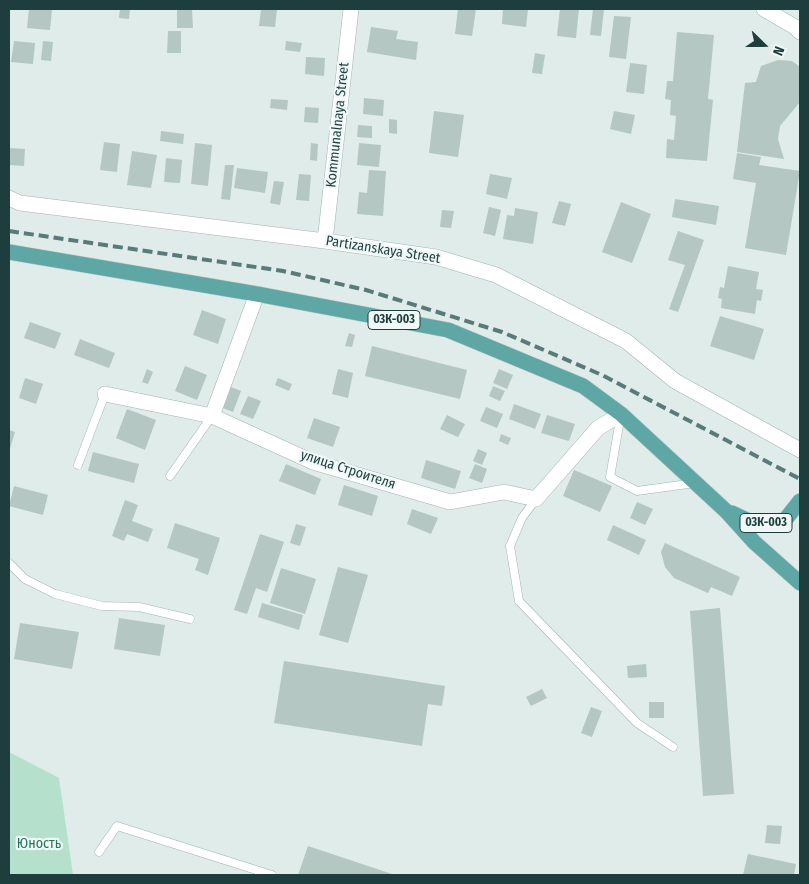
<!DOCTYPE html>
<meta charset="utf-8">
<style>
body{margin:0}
#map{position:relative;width:809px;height:884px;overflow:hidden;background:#dfece9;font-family:"Fira Sans Condensed",sans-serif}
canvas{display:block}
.frame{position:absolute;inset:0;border:10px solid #1e3e3d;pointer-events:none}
.north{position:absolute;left:739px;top:20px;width:50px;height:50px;-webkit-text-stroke:4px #eff8f6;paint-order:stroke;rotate:112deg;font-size:14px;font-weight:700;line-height:20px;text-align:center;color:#1e3e3d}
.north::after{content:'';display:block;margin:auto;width:18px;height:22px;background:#1e3e3d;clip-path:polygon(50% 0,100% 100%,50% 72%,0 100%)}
</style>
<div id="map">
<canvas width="809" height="884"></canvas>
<div class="frame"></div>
<div class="north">N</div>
</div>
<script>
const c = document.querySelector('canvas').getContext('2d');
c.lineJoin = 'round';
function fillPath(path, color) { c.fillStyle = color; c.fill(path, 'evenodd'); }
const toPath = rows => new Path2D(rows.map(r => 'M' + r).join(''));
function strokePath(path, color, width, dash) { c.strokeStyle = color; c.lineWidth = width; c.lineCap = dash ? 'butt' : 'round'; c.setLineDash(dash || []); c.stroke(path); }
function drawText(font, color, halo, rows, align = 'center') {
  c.font = font + ' "Fira Sans Condensed",sans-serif'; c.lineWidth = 4.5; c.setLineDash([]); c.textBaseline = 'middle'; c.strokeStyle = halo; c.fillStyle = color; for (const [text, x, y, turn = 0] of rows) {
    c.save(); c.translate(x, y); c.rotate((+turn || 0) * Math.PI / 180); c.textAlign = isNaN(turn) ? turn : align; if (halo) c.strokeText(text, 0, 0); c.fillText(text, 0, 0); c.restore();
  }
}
const green = toPath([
 [9,752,59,778,73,875,9,875]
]);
const building = toPath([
 [29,9,52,9,50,30,27,28],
 [120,9,130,9,129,19,119,18],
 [177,9,192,9,193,28,177,28],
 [261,9,277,9,275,27,259,26],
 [458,9,476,9,472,36,455,34],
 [503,9,528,9,526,27,502,24],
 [560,9,579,9,576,38,557,36],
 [593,9,604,9,601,36,590,35],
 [614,16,631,17,626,59,609,57],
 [371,27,398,31,396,39,418,42,416,60,367,52],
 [168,31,181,31,181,53,167,53],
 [677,32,714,35,708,99,713,100,707,161,666,158,667,139,674,140,676,116,670,115,671,100,665,99,667,81,673,81],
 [14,41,35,43,33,64,11,62],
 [43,41,53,42,51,61,41,60],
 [286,41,302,43,300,52,285,50],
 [535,53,545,55,542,74,532,73],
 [306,57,325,58,324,76,305,74],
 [778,60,792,61,800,67,800,102,780,126,778,139,784,159,737,152,745,83,756,82,761,66],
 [630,63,647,65,644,94,626,92],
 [364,98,384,100,383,116,363,114],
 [271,99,288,100,287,110,270,108],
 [305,107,319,108,318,123,304,122],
 [434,111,464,115,458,157,429,153],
 [614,111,635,115,631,134,610,129],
 [389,119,397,120,397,134,389,133],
 [358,125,372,126,372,138,357,137],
 [161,131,184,134,183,144,160,141],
 [104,142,120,144,117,172,100,170],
 [195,143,212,145,208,186,191,184],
 [311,143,318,144,317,161,310,160],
 [359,143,381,145,379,167,357,165],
 [9,148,25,149,24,166,9,165],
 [132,151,157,155,151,188,127,185],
 [737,153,761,157,759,165,800,171,786,255,745,248,756,183,733,179],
 [166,158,182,160,180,183,164,182],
 [225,165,234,165,230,200,221,199],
 [237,168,268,172,265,193,234,188],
 [369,170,386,171,383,216,357,214,359,192,367,193],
 [299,174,311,175,309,201,296,200],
 [490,174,512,178,507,199,486,194],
 [274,181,284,182,280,205,270,203],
 [675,199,719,206,716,225,672,217],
 [559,201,571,204,565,226,552,223],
 [621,202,651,214,632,263,602,252],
 [489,207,501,210,495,236,483,233],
 [515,208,538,212,533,244,503,239,507,215,514,216],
 [442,210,454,211,451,228,440,227],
 [678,231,704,240,678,312,669,309,685,265,668,260],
 [728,266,759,272,756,289,763,290,761,301,757,300,755,314,721,308,722,299,718,298,720,287,724,288],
 [202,310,226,319,218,344,193,335],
 [720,316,764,329,754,360,710,346],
 [30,322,61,333,55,349,24,338],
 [349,333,355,335,352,347,345,346],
 [80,339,115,353,109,368,74,355],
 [372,346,467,370,460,399,365,376],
 [185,366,207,375,197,400,175,391],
 [147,369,153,372,148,384,142,382],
 [338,369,353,373,348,398,332,394],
 [499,369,513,375,507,389,493,383],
 [25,378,43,384,36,404,19,398],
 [278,378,292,384,289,391,275,385],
 [493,386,505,391,500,401,489,396],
 [231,387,241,391,233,412,223,408],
 [248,396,261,401,253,419,240,414],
 [514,404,541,414,535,429,509,419],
 [486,407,503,414,497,428,480,421],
 [127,409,156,420,145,450,116,438],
 [447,415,465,424,458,437,440,429],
 [547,415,575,424,569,441,541,433],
 [314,418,340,427,333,447,307,438],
 [9,430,15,432,9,452],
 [501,434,511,438,508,445,499,441],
 [478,449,487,453,482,465,473,461],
 [93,452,139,464,134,483,88,471],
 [426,460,461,471,455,489,421,478],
 [286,464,321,479,315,495,279,481],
 [475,464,487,469,482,483,469,478],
 [574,470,612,486,600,512,563,496],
 [344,485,378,496,372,516,338,505],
 [14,486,48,495,43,515,9,506],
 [125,500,138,505,132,521,153,529,148,542,127,534,124,541,112,536],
 [637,502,653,509,645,525,630,518],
 [412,509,438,518,431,534,407,524],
 [175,523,220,538,208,575,195,570,199,559,167,548],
 [296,524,306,527,300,546,290,543],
 [613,525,646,540,639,555,607,540],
 [260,534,284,542,267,592,256,588,247,614,234,610],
 [665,543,740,577,732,596,711,587,708,593,674,578,665,567,661,552],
 [338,567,368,575,348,643,319,635],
 [281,568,316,579,305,614,270,603],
 [262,603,303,615,299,630,258,617],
 [720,608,734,794,703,796,690,611],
 [119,618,165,625,160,656,114,649],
 [20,623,79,632,72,669,14,659],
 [284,661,445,686,442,706,428,704,422,746,274,723],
 [646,664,647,677,628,678,627,666],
 [542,689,547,698,531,706,526,697],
 [649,702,664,702,664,718,649,718],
 [591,707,602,711,592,737,581,733],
 [767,825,782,826,780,844,765,843],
 [308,846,395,875,298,875],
 [748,854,796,864,794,875,743,875]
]);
const lane = toPath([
 [621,414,610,477,637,491,695,483],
 [78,465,105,394],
 [170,476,212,416],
 [536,499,522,518,510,546,519,601,637,723,673,747],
 [9,563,25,579,55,594,102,606,139,607,190,619],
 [99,852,117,826,272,875]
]);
const street = toPath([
 [9,198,20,203,325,241,436,257,496,275,626,341,675,381,800,450],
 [325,241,351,9],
 [105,394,212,416,313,462,450,502,504,492,536,499,598,428,621,414],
 [212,416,257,294]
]);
const secondary = toPath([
 [764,9,795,27,800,32]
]);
const primary = toPath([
 [9,252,257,294,448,330,583,386,621,414,726,511,754,542,800,583],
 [732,513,749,521,761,524,785,520,800,501]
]);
const rail = toPath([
 [9,231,283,271,366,290,502,332,602,375,800,479]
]);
const shields = [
 [394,320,52],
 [766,523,52]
];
const shieldNames = [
 ["03К-003",394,320],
 ["03К-003",766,523]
];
const streetNames = [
 ["Kommunalnaya Street",338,125,-84],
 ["Partizanskaya Street",383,250,9],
 ["улица Строителя",348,470,18]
];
const parkNames = [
 ["Юность",39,844]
];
fillPath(green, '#b5e0cb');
fillPath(building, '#b4c7c3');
strokePath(lane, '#a1b4b2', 9);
strokePath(street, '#a1b4b2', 16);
strokePath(secondary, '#9cb9b5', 16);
strokePath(primary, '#c0c9c9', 16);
strokePath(lane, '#fff', 8);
strokePath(street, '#fff', 15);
strokePath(secondary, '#fff', 15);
strokePath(primary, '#5ea7a5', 15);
strokePath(rail, '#587a79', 4, [10, 5]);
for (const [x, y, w] of shields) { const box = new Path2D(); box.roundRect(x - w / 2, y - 9.5, w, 19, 4); c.fillStyle = '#eff8f6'; c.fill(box); strokePath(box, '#1e3e3d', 1); }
drawText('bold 12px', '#1e3e3d', null, shieldNames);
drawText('14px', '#1e3e3d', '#eff8f6', streetNames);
drawText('14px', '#247959', '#eff8f6', parkNames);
</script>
